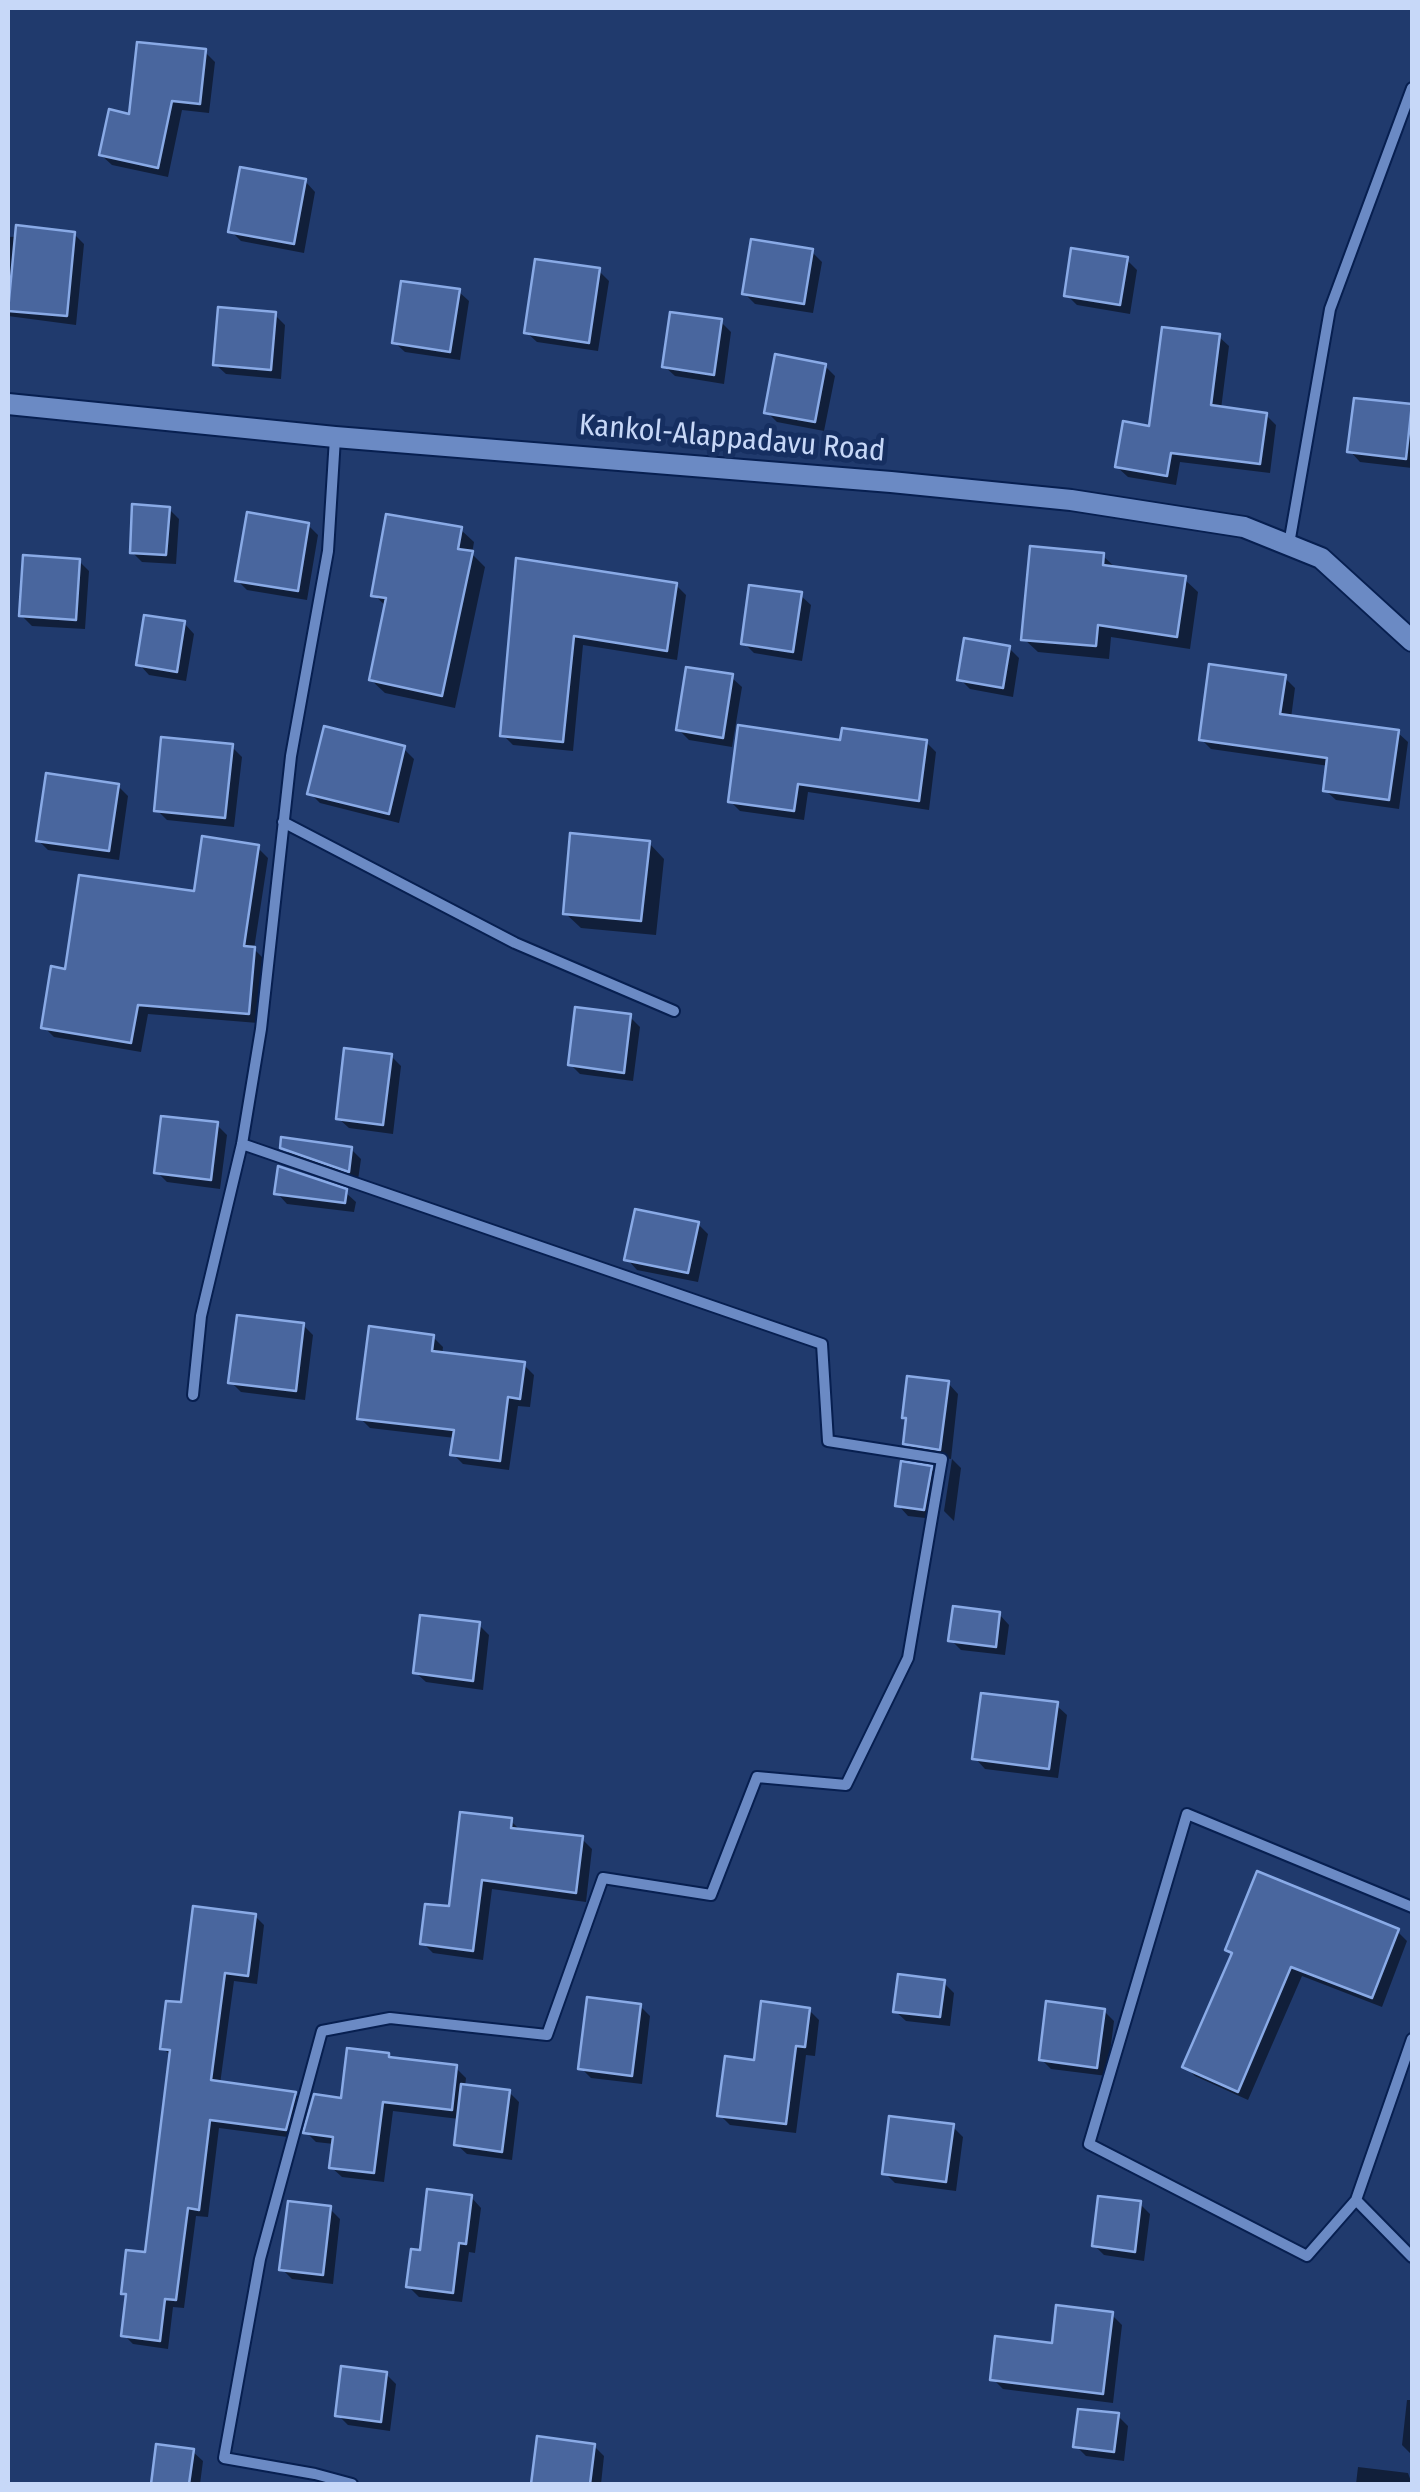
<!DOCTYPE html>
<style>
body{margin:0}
#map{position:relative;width:1420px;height:2492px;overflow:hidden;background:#203a6d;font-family:"Fira Sans Condensed",sans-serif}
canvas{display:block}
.frame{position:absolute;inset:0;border:10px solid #c7d8f8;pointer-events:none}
</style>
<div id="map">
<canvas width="1420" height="2492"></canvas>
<div class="frame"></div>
</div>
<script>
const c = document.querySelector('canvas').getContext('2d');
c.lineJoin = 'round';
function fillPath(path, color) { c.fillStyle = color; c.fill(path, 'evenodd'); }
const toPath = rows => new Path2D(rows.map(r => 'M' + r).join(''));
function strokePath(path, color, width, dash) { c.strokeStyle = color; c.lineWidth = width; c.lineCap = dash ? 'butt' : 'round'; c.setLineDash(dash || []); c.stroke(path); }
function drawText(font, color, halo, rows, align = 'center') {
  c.font = font + ' "Fira Sans Condensed",sans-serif'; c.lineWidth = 10; c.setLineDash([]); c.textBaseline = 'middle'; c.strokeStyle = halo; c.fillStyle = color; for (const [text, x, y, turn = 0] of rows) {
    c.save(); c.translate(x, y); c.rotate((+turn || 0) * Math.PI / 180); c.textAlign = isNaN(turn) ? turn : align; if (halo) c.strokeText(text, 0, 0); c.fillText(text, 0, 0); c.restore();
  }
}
const shadow = toPath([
 [205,52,215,62,209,113,182,110,168,177,112,165,101,155,131,117],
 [305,181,315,192,304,253,241,241,231,231],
 [74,234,84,244,76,325,8,316,8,237],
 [812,252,822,262,813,313,755,304,745,294],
 [1127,260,1137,270,1130,314,1077,305,1067,295],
 [599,271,609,281,598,351,537,342,526,332],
 [458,291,469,301,460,360,405,352,394,342],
 [275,315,285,325,281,379,226,374,215,364],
 [721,322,731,332,724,384,675,376,664,366],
 [1218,336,1229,346,1221,409,1266,415,1276,425,1270,473,1180,462,1176,485,1128,477,1117,467,1151,429],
 [825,366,835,376,824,431,777,422,767,412],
 [1411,407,1412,468,1360,462,1350,451],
 [169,509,179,519,176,564,142,562,132,552],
 [308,525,318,535,307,600,247,590,237,580],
 [460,529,474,542,472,554,485,567,455,708,385,693,371,680,387,607,374,595],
 [1103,556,1117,569,1184,579,1198,592,1190,649,1111,637,1109,659,1038,652,1024,639],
 [79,561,89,571,85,629,32,626,21,615],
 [518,561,676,585,686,595,677,660,583,645,573,751,513,745,503,735],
 [800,595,811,605,802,661,754,653,744,643],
 [184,623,194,634,186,681,149,675,139,664],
 [1009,648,1019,658,1013,697,970,689,960,679],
 [731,677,742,687,732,747,689,740,679,730],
 [1285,678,1295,688,1291,718,1397,732,1408,742,1399,809,1336,800,1325,790,1329,766,1211,749,1201,739],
 [842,742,926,742,936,752,929,810,808,792,804,820,740,811,730,801],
 [232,747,242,757,234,827,167,820,157,810],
 [404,749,414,759,399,823,320,803,310,793],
 [118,786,128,796,119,860,48,850,38,840],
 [649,843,664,859,656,935,581,928,565,913],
 [258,848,268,858,254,949,264,959,258,1023,148,1014,141,1052,54,1037,44,1027,67,972,196,894],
 [630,1017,640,1027,633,1081,580,1074,570,1064],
 [391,1056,401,1066,393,1134,349,1128,338,1118],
 [217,1125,227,1135,220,1189,167,1182,157,1172],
 [282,1147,351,1149,361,1159,358,1180,293,1157],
 [345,1192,356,1202,354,1212,287,1204,277,1193],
 [698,1224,708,1234,698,1282,637,1270,627,1259],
 [303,1325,313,1335,305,1400,241,1392,231,1382],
 [433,1337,443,1347,442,1355,524,1365,534,1375,530,1407,518,1406,509,1470,463,1464,453,1454,455,1438,370,1428,360,1418],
 [948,1383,958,1394,951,1459,916,1453,906,1443,909,1421,905,1417],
 [952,1459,961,1468,954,1521,944,1511],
 [931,1469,941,1479,934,1519,908,1516,898,1505],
 [999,1614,1009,1625,1005,1655,961,1650,951,1640],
 [479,1625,489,1635,483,1690,426,1682,415,1672],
 [1056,1705,1067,1715,1058,1778,985,1769,975,1758],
 [511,1821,522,1832,582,1839,592,1849,586,1902,492,1889,483,1960,433,1953,423,1943,451,1909],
 [255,1916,264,1925,257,1984,234,1981,220,2084,295,2094,304,2103,295,2138,219,2128,208,2217,196,2216,184,2308,173,2307,168,2349,133,2344,124,2335,128,2297,123,2293,147,2255,172,2057,163,2048,183,2005],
 [1397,1931,1407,1941,1382,2007,1302,1976,1248,2100,1195,2076,1185,2066,1234,1955,1228,1950],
 [944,1983,954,1993,950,2026,906,2021,895,2011],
 [640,2006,650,2016,642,2084,591,2078,581,2068],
 [809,2010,819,2020,815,2056,806,2055,796,2133,730,2125,720,2115,757,2063],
 [1104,2011,1114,2021,1107,2076,1051,2069,1041,2059],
 [388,2056,393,2060,456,2068,466,2078,465,2087,509,2092,519,2102,512,2160,467,2154,456,2144,459,2119,393,2111,384,2182,342,2177,331,2167,334,2144,316,2142,306,2132],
 [952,2126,963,2137,956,2191,895,2183,885,2173],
 [471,2197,481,2208,475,2253,469,2252,462,2302,419,2297,409,2287,422,2253],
 [1140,2204,1150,2214,1144,2261,1104,2255,1094,2245],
 [330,2209,340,2219,333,2284,292,2279,282,2269],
 [1112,2315,1122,2325,1113,2403,1003,2389,993,2379],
 [386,2374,396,2384,390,2431,348,2425,338,2415],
 [1407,2400,1412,2400,1412,2455,1402,2445],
 [1118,2416,1128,2426,1124,2461,1086,2456,1076,2446],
 [539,2439,594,2446,604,2456,601,2484,534,2484],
 [158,2447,192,2451,203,2461,200,2484,154,2484],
 [1358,2467,1408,2473,1412,2484,1356,2484]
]);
const building = toPath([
 [137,42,206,49,200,104,172,101,158,168,99,155,109,109,129,114,137,42],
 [240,167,306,179,294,244,228,232,240,167],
 [16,225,75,232,67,316,8,311,16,225],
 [751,239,813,249,804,304,742,294,751,239],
 [1071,248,1128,257,1120,305,1064,296,1071,248],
 [535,259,600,268,589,343,524,333,535,259],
 [401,281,460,289,450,352,392,343,401,281],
 [218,307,276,312,271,370,213,365,218,307],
 [670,312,722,319,714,375,662,367,670,312],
 [1162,327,1220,334,1211,405,1267,413,1260,464,1171,453,1167,476,1115,467,1123,421,1149,426,1162,327],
 [775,354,826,364,815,422,764,413,775,354],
 [1354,398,1412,404,1406,459,1347,452,1354,398],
 [132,504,170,507,166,555,130,553,132,504],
 [247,512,309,523,298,591,235,581,247,512],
 [386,514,462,527,458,549,473,551,442,696,369,680,386,598,371,596,386,514],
 [1030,546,1104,553,1103,565,1186,576,1177,637,1098,625,1096,646,1021,640,1030,546],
 [23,555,80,559,76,620,19,616,23,555],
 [516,558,677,583,667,651,574,636,563,742,500,736,516,558],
 [749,585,802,592,793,652,741,644,749,585],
 [144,615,185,621,177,672,136,665,144,615],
 [964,638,1010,646,1003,688,957,680,964,638],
 [1209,664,1286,675,1280,714,1399,730,1389,800,1323,791,1327,758,1199,740,1209,664],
 [686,667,733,674,723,738,676,730,686,667],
 [738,725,840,740,842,728,927,740,919,801,798,784,794,811,728,802,738,725],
 [324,726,405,746,389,814,307,794,324,726],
 [161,737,233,744,225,818,154,811,161,737],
 [46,773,119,784,109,851,36,841,46,773],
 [570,833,650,841,641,921,563,914,570,833],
 [202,836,259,845,244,946,255,947,249,1014,138,1005,131,1043,41,1028,51,966,65,969,79,875,194,891,202,836],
 [575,1007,631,1014,624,1073,568,1065,575,1007],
 [344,1048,392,1054,383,1125,336,1119,344,1048],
 [161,1116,218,1122,211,1180,154,1173,161,1116],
 [281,1137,352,1147,349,1172,280,1148,281,1137],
 [278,1166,347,1189,345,1203,274,1194,278,1166],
 [635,1209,699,1222,688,1273,624,1260,635,1209],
 [237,1315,304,1323,296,1391,228,1383,237,1315],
 [369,1326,434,1335,432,1351,525,1362,520,1399,508,1397,500,1461,450,1455,454,1430,357,1419,369,1326],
 [907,1376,949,1381,940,1450,903,1444,906,1418,902,1418,907,1376],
 [901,1461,932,1466,924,1510,895,1506,901,1461],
 [953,1606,1000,1612,996,1647,948,1641,953,1606],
 [420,1615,480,1622,473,1681,413,1673,420,1615],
 [981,1693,1058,1702,1049,1769,972,1759,981,1693],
 [460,1812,512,1818,511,1828,583,1836,576,1893,482,1880,473,1951,420,1944,425,1904,449,1906,460,1812],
 [1257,1871,1399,1929,1372,1998,1291,1967,1238,2092,1182,2067,1232,1953,1225,1950,1257,1871],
 [193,1906,256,1914,248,1976,225,1973,211,2080,296,2092,286,2130,210,2120,199,2210,188,2208,176,2300,165,2299,160,2341,121,2336,126,2294,121,2294,126,2250,145,2252,170,2050,160,2049,166,2001,181,2002,193,1906],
 [898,1974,945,1980,940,2017,893,2012,898,1974],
 [587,1997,641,2004,632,2076,578,2069,587,1997],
 [761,2001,810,2008,805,2047,796,2046,786,2124,717,2116,725,2056,754,2060,761,2001],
 [1046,2001,1105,2009,1097,2068,1039,2060,1046,2001],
 [347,2048,389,2053,389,2057,457,2065,452,2110,383,2102,374,2173,329,2168,333,2137,303,2133,314,2094,341,2098,347,2048],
 [461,2084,510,2090,502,2152,454,2145,461,2084],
 [889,2116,954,2124,946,2182,882,2174,889,2116],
 [427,2189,472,2195,466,2244,459,2243,453,2293,406,2287,411,2249,420,2250,427,2189],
 [1098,2196,1141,2201,1135,2252,1092,2246,1098,2196],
 [288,2201,331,2206,323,2275,279,2270,288,2201],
 [1056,2305,1113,2312,1103,2394,990,2380,995,2336,1052,2343,1056,2305],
 [341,2366,387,2372,381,2422,335,2416,341,2366],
 [1078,2409,1119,2413,1114,2452,1073,2447,1078,2409],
 [537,2436,595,2444,590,2484,531,2484,537,2436],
 [156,2444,194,2449,189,2484,151,2484,156,2444]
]);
const street = toPath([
 [1289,544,1330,309,1412,88],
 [283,822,515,943,674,1011],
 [242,1144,822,1344,828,1441,942,1459,908,1658,846,1785,757,1777,711,1895,603,1878,547,2035,390,2018,322,2031,260,2259,224,2458,315,2474,352,2484],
 [193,1395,201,1316,242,1144,261,1029,291,756,328,551,335,438],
 [1412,2039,1356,2200,1412,2257],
 [1356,2200,1307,2256,1089,2144,1187,1814,1412,1907]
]);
const secondary = toPath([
 [8,404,335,437,891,482,1071,500,1244,527,1321,558,1412,641]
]);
const streetNames = [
 ["Kankol-Alappadavu Road",732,439,5]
];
fillPath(shadow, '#0007');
fillPath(building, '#49669e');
strokePath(building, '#89aae6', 2.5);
strokePath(street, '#071f50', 14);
strokePath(secondary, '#071f50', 24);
strokePath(street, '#6b8ac4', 10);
strokePath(secondary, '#6b8ac4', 20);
drawText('30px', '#c7d8f8', '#162f61', streetNames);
</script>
